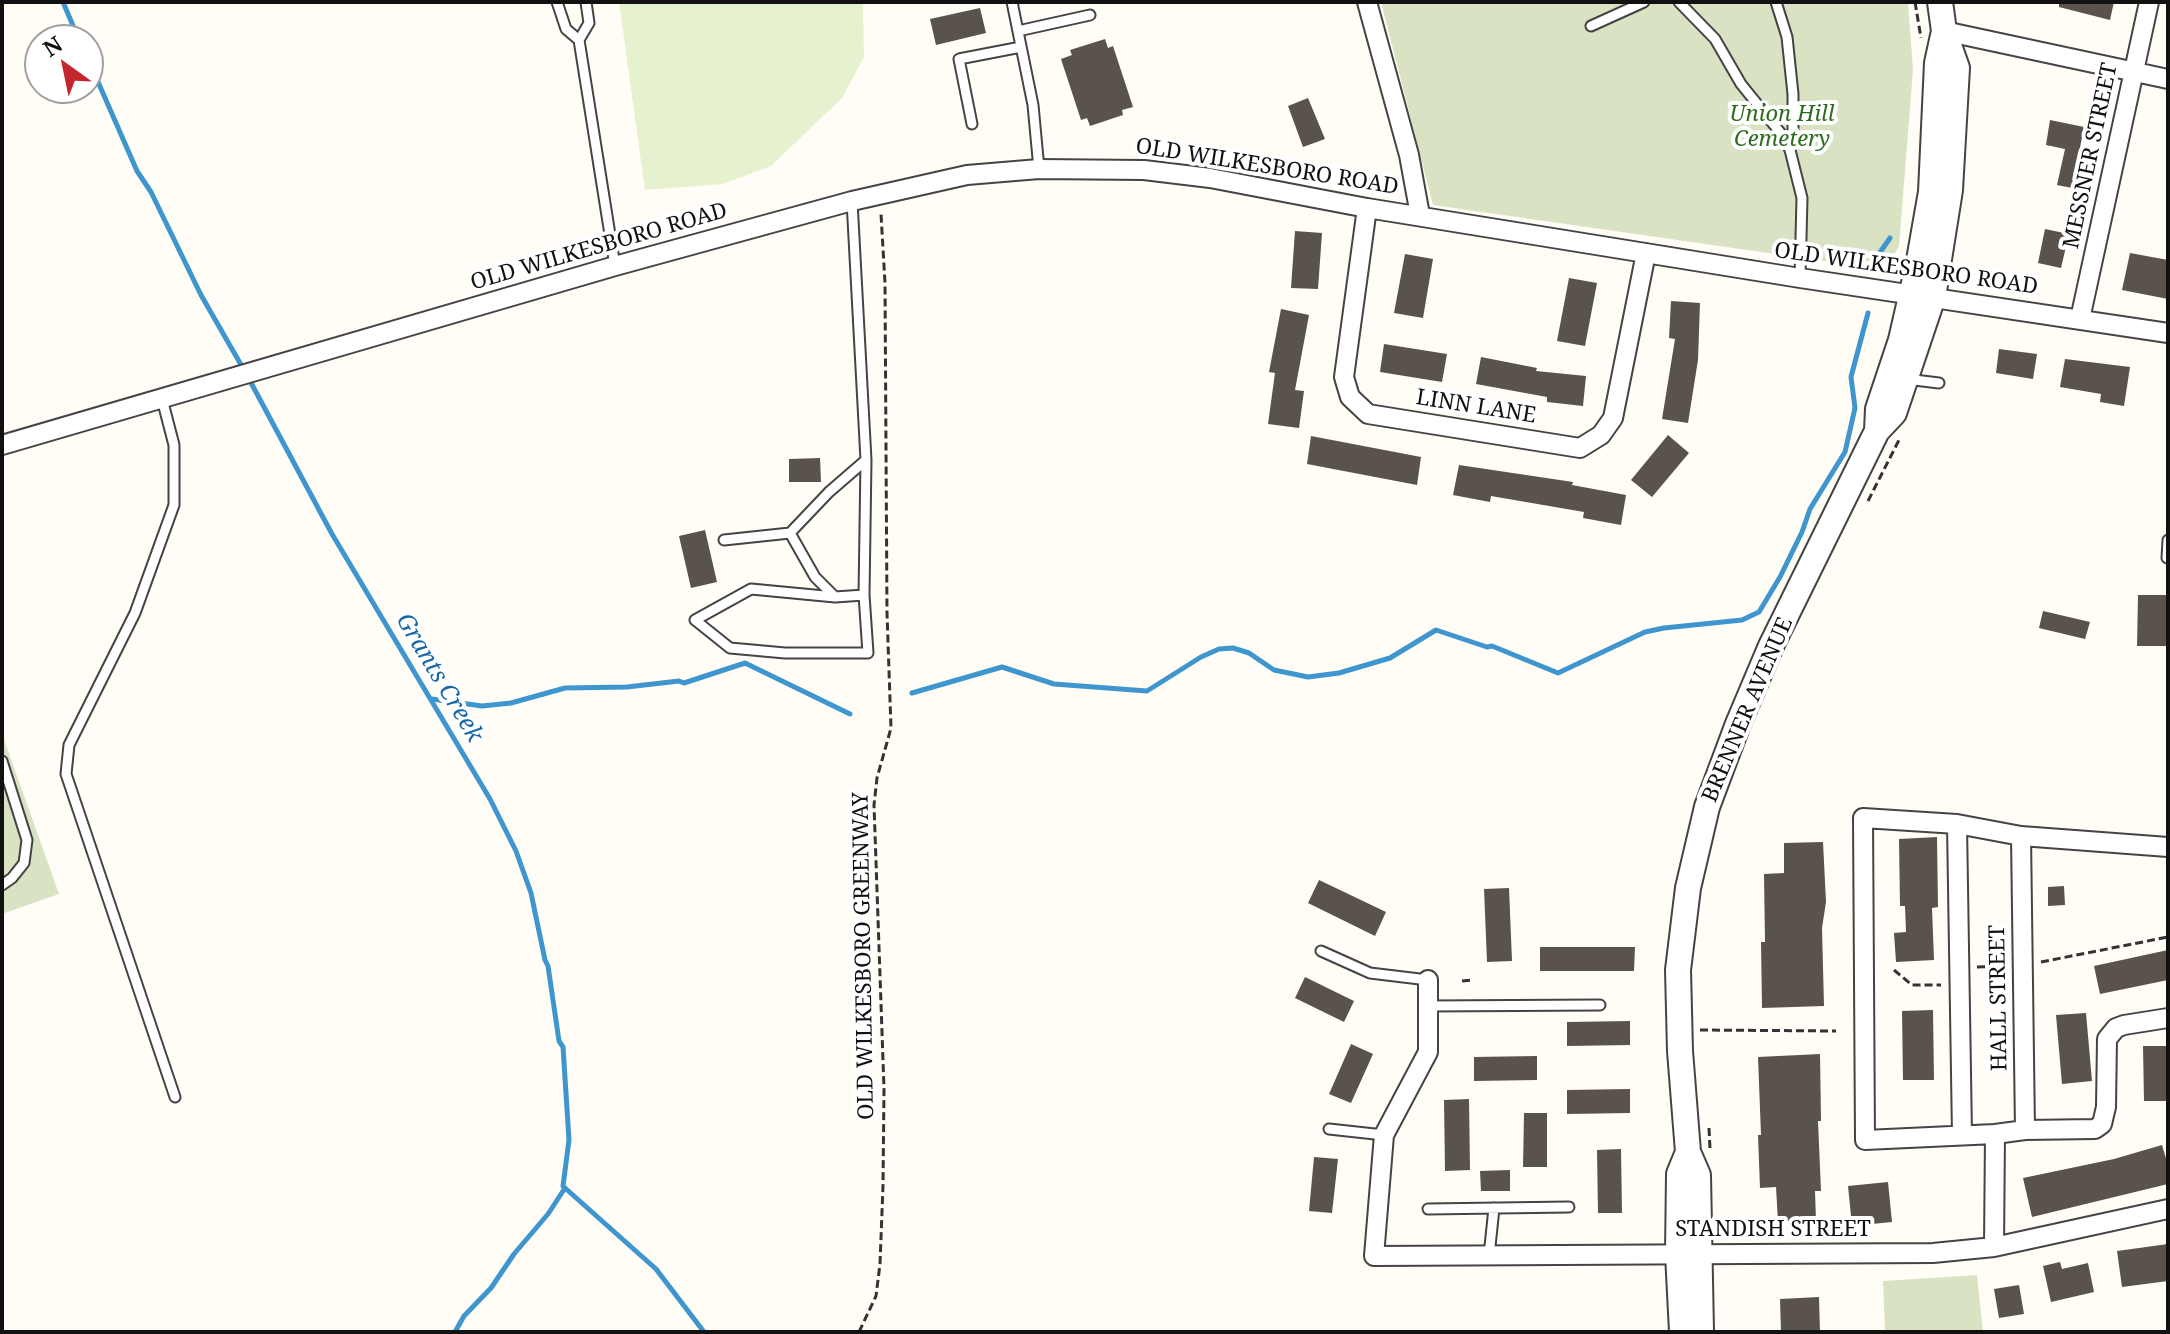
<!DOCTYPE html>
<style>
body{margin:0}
#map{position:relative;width:2170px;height:1334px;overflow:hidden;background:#fffdf5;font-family:"Noto Serif",serif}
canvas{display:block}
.frame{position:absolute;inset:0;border:4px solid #111;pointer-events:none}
.north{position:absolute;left:24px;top:24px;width:80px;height:80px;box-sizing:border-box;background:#fff;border:2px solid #a0a0a0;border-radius:50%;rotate:327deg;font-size:22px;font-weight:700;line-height:32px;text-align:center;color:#111}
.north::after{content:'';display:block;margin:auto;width:28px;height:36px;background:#c4262e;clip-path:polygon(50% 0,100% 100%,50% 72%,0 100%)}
</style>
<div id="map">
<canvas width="2170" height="1334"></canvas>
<div class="frame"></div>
<div class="north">N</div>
</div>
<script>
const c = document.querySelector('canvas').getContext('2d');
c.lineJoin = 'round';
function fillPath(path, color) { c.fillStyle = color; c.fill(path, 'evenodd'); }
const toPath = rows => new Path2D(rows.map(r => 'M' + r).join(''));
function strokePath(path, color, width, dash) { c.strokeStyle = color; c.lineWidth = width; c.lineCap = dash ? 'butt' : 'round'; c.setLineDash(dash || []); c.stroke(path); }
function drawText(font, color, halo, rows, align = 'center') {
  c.font = font + ' "Noto Serif",serif'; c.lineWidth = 8; c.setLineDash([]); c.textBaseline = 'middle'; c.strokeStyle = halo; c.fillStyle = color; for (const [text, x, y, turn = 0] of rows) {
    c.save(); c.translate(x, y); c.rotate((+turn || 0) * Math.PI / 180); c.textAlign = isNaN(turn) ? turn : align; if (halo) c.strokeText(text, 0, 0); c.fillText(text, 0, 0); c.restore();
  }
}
const cemetery = toPath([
 [1381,2,1908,2,1913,70,1899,246,1889,264,1859,266,1433,205],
 [2,734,59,894,2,914],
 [1977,1275,1983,1332,1885,1332,1883,1281]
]);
const pitch = toPath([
 [619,2,863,2,864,57,842,98,771,166,723,184,645,190]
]);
const stream = toPath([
 [63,2,79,40],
 [88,59,137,171,151,192,201,295,244,370],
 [1872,269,1874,261,1890,238],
 [249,379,332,534,490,799,516,851,531,893,545,960,548,966,559,1041,563,1047,569,1140,563,1186,565,1188,548,1214,514,1254,491,1288,464,1316,455,1332],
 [912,693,1002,667,1054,684,1147,691,1201,657,1219,649,1233,648,1249,653,1274,670,1308,677,1339,673,1390,658,1436,630,1487,647,1492,646,1558,673,1645,632,1664,628,1742,620,1759,612,1780,577,1802,532,1810,509,1845,452,1855,408,1851,377,1868,313],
 [432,699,482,706,511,703,565,688,627,687,679,681,684,683,745,663,850,714],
 [565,1188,656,1269,704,1332]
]);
const building = toPath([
 [2059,2,2114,2,2110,20,2059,7],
 [980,8,986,33,936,45,930,19],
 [1105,39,1108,48,1113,46,1133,107,1122,110,1123,115,1090,126,1087,118,1081,120,1061,59,1072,55,1070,50],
 [1308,98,1325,139,1303,147,1288,106],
 [2050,120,2084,127,2077,163,2092,166,2087,191,2057,185,2065,149,2046,145],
 [2045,229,2069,234,2061,268,2038,263],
 [1295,231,1322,233,1318,289,1291,288],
 [2130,253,2168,260,2168,299,2122,290],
 [1405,254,1433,259,1423,318,1394,313],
 [1569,278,1597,283,1585,346,1557,341],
 [1671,301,1700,303,1698,360,1688,423,1662,419,1675,339,1669,338],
 [1281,309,1309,315,1295,390,1304,391,1299,428,1268,424,1275,373,1269,372],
 [1384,344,1447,354,1442,382,1380,372],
 [1999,349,2037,354,2033,379,1996,373],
 [1481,357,1537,368,1536,371,1586,376,1583,406,1547,402,1547,397,1476,384],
 [2065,359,2130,367,2124,406,2100,402,2101,394,2060,387],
 [1668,435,1689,453,1652,497,1631,480],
 [1311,436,1421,457,1417,485,1307,464],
 [820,458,821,482,789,482,789,459],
 [1459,465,1573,482,1572,485,1626,495,1621,525,1583,518,1584,512,1491,496,1490,502,1453,495],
 [705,530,717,582,691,588,679,536],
 [2138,595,2168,595,2168,646,2137,646],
 [2043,611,2090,622,2085,639,2039,628],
 [1937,837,1938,907,1932,908,1934,960,1896,962,1894,933,1906,932,1905,906,1900,906,1899,839],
 [1823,842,1826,902,1822,928,1824,1006,1762,1008,1761,942,1765,942,1764,874,1784,873,1784,843],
 [1319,880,1386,912,1375,936,1308,903],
 [2064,886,2065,905,2048,906,2048,887],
 [1509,888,1512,961,1487,962,1484,889],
 [1540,947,1635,947,1634,971,1540,971],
 [2168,950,2168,980,2100,994,2094,966],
 [1305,977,1354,1001,1344,1022,1295,998],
 [1933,1010,1934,1080,1903,1080,1902,1011],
 [2086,1013,2092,1081,2062,1084,2056,1015],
 [1630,1021,1630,1045,1567,1046,1567,1022],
 [1351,1044,1373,1054,1351,1103,1329,1094],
 [2143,1046,2168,1046,2168,1101,2144,1101],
 [1820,1054,1821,1121,1818,1121,1821,1191,1815,1191,1816,1221,1778,1222,1776,1187,1760,1188,1758,1135,1761,1135,1758,1057],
 [1537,1056,1537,1080,1474,1081,1474,1057],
 [1630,1089,1630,1113,1567,1114,1567,1090],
 [1469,1099,1470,1170,1445,1171,1444,1100],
 [1524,1113,1547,1113,1547,1167,1523,1167],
 [2162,1145,2168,1165,2168,1184,2032,1217,2023,1178,2114,1159],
 [1621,1149,1622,1213,1598,1213,1597,1150],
 [1314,1157,1338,1159,1332,1213,1309,1211],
 [1510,1170,1510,1191,1481,1191,1480,1171],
 [1888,1182,1892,1222,1852,1226,1848,1186],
 [2168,1244,2168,1281,2122,1287,2117,1251],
 [2060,1262,2062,1269,2088,1263,2094,1292,2051,1302,2043,1266],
 [2019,1285,2024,1314,1999,1318,1994,1289],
 [1819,1297,1820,1332,1781,1332,1780,1299]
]);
const path = toPath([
 [1915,2,1921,38],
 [1868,501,1899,440],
 [2041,962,2168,937],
 [1977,967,2005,966],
 [1894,970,1912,985,1941,985],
 [1462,981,1473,980],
 [1700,1030,1836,1031],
 [1709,1128,1710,1149],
 [859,1332,876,1296,880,1264,883,1186,884,1089,874,805,877,778,891,728,887,613,885,283,881,214]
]);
const service = toPath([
 [557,2,566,29,579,40],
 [586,2,589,23,579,40,615,266],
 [1012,2,1033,105,1039,169],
 [1679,2,1715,39,1741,84,1783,136,1790,150,1802,198,1800,278],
 [1776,2,1787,37,1793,94,1793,130,1790,150],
 [1591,26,1644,2],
 [1018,31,1090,15],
 [972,124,959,59,1021,47],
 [1906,379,1939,383],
 [162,399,174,445,174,505,135,613,69,745,66,774,175,1097],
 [790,533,815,577,835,597],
 [724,540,790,533,829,492,866,460,852,201],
 [2167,558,2168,540],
 [864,595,835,597,751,589,695,620,730,648,785,653,868,653,864,595,866,460],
 [2,761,27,840,24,863,12,878,2,885],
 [1321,951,1370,973,1428,980],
 [1428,1006,1600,1005],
 [1329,1129,1384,1135],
 [1428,1209,1569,1207],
 [1489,1256,1494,1208]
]);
const minor = toPath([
 [1367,2,1409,155,1420,215],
 [1944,31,2168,79],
 [1367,208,1344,377,1350,397,1368,414,1580,448,1601,435,1613,418,1646,253],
 [2080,319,2149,2],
 [2,445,615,266,852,201,967,175,1039,169,1144,170,1210,178,1367,208,1800,278,2168,333],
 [1957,824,1962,1135],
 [1428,980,1428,1052,1384,1135,1374,1256,1933,1253,1994,1247,2168,1209],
 [2025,1130,2095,1129,2102,1124,2106,1107,2107,1039,2116,1028,2124,1025,2168,1018],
 [1995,1134,1865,1140,1863,818,1957,824,2021,836,2168,847],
 [1994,1247,1995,1134,2025,1130,2021,836]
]);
const tertiary = toPath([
 [1879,429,1894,413,1933,297,1950,190,1957,68,1944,31,1940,2],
 [1682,1332,1678,1254,1679,1174,1688,1152],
 [1701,1332,1698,1175,1688,1152,1680,1051,1678,970,1688,888,1707,807,1738,724,1771,646,1877,431,1878,409,1901,340,1918,266,1931,192,1937,63,1944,31]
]);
const parkNames = [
 ["Union Hill",1782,115],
 ["Cemetery",1782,140]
];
const streetNames = [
 ["MESSNER STREET",2091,156,-78],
 ["OLD WILKESBORO ROAD",1267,167,9],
 ["OLD WILKESBORO ROAD",599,247,-16],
 ["OLD WILKESBORO ROAD",1906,269,8],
 ["LINN LANE",1476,407,9],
 ["BRENNER AVENUE",1748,710,-67],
 ["OLD WILKESBORO GREENWAY",864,956,-91],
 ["HALL STREET",1999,998,-91],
 ["STANDISH STREET",1773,1230]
];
const waterNames = [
 ["Grants Creek",439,678,59]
];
fillPath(cemetery, '#d9e3c4');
fillPath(pitch, '#e6f2cf');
strokePath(stream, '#3f96cf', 5);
fillPath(building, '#5a524d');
strokePath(service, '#444', 13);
strokePath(minor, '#444', 22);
strokePath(tertiary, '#444', 28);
strokePath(path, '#333', 3, [8, 4]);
strokePath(service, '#fff', 9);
strokePath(minor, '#fff', 18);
strokePath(tertiary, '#fff', 24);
drawText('italic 22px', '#2f6b1f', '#fff', parkNames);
drawText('22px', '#111', '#fff', streetNames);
drawText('italic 24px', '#1768a6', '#fff', waterNames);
</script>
